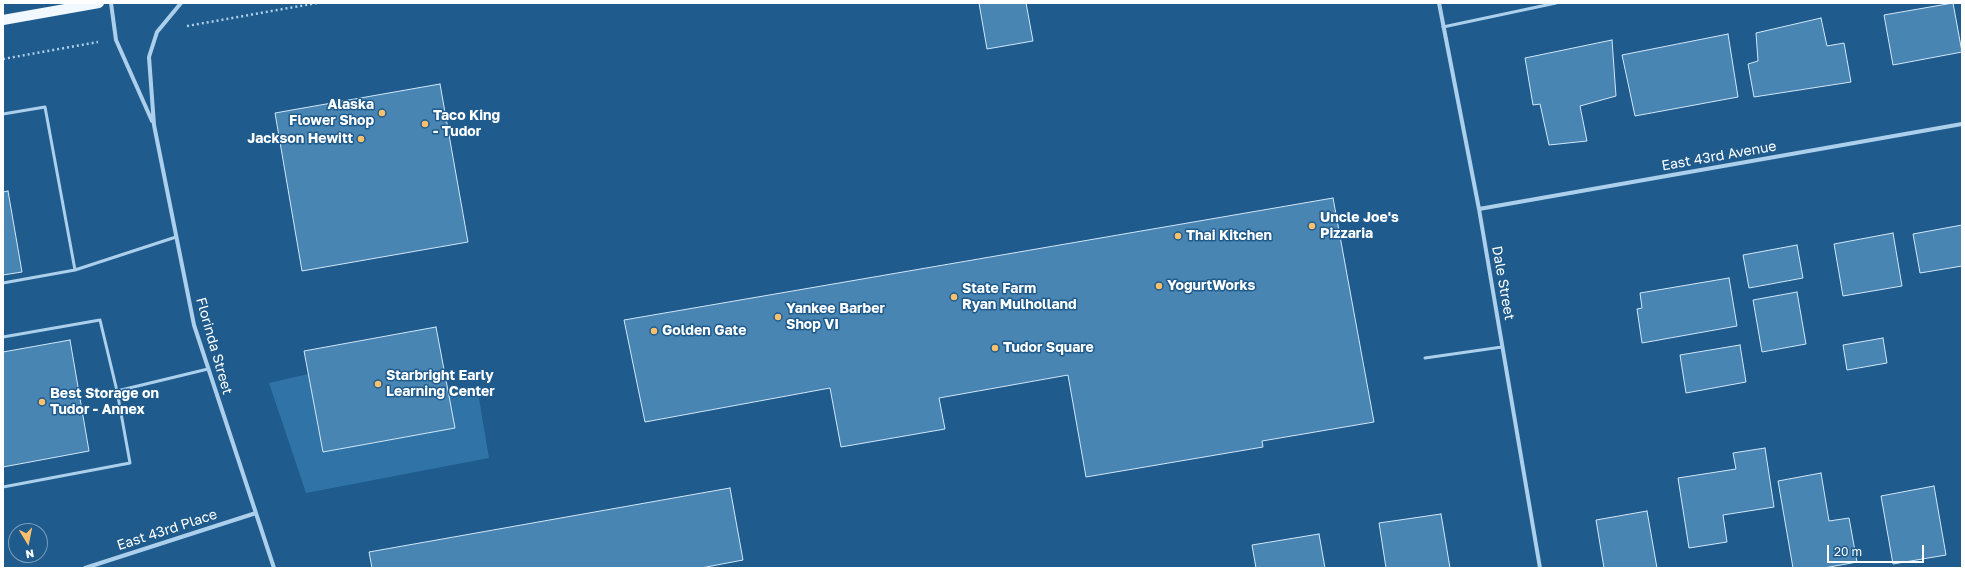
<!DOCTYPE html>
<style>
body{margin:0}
#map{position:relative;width:1965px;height:571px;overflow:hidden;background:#1f5b8c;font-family:"Golos Text",sans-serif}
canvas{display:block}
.frame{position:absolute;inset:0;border:4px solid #fff;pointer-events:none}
.north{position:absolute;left:8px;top:523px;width:40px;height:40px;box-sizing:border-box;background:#1f5b8c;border:1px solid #799dba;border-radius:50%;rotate:170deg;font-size:11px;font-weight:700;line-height:16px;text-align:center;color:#fff}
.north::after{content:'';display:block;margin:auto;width:14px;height:18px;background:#fac06c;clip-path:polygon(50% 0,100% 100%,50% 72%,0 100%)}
.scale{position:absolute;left:1827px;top:545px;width:97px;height:18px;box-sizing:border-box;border:2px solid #fff;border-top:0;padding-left:5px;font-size:12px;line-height:14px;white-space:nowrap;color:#fff;-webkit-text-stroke:3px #1f5b8c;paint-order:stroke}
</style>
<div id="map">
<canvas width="1965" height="571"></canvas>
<div class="frame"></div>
<div class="north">N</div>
<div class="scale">20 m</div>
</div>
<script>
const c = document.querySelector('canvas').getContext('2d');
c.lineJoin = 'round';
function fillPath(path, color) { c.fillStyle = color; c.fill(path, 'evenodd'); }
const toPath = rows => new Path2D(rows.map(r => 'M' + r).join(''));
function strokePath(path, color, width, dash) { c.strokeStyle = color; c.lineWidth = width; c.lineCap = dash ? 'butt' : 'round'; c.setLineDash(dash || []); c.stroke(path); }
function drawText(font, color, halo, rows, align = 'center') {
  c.font = font + ' "Golos Text",sans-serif'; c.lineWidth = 3; c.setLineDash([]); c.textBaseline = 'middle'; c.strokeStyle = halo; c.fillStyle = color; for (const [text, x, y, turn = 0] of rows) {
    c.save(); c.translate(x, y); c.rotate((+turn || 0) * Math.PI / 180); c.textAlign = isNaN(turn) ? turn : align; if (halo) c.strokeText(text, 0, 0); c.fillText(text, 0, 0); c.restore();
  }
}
const green = toPath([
 [308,374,323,452,454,428,448,393,477,387,489,458,306,493,269,383]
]);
const building = toPath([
 [979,3,1026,3,1033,41,987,49,979,3],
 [1953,3,1962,52,1893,65,1884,15,1953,3],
 [1821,18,1827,46,1844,43,1851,82,1754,97,1748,64,1758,61,1756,33,1821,18],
 [1728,34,1738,97,1635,116,1622,55,1728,34],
 [1612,40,1616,96,1580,106,1587,141,1549,145,1540,104,1533,105,1525,58,1612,40],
 [440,84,468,242,302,271,275,113,440,84],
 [8,191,22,272,3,275,3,192,8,191],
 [1333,198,1374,422,1262,441,1263,447,1086,477,1068,375,939,398,945,429,841,447,830,388,645,422,624,320,1333,198],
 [1962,225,1962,266,1920,273,1913,234,1962,225],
 [1893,233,1902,286,1843,296,1834,244,1893,233],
 [1797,245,1803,278,1749,288,1743,255,1797,245],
 [1729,278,1737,326,1642,343,1637,309,1642,308,1640,293,1729,278],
 [1797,292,1806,344,1762,352,1753,300,1797,292],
 [436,327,455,428,323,452,304,351,436,327],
 [1883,338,1887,363,1847,370,1843,345,1883,338],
 [70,340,89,451,3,467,3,352,70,340],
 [1740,345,1746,382,1686,393,1680,355,1740,345],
 [1765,448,1774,507,1723,515,1727,542,1689,548,1678,478,1736,469,1733,453,1765,448],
 [1821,473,1829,521,1849,518,1857,562,1824,568,1793,568,1778,481,1821,473],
 [1934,486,1946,555,1893,564,1881,496,1934,486],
 [730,488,743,560,701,568,372,568,369,552,730,488],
 [1647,511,1657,568,1604,568,1596,520,1647,511],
 [1441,514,1450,568,1386,568,1379,523,1441,514],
 [1319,534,1325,568,1256,568,1252,545,1319,534]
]);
const path = toPath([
 [187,26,317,3],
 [3,59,98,42]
]);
const service = toPath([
 [1443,27,1556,3],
 [3,114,45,107,75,270],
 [3,283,75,270,176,237],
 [3,337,100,320,117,391,208,369],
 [1425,358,1502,347],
 [3,487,130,463,117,391]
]);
const minor = toPath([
 [111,3,116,40,152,121],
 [181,3,157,32,149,57,154,125,194,325,274,568],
 [1439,3,1479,209,1540,568],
 [1479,209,1962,124],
 [85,568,256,513]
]);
const primary = toPath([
 [3,20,99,3]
]);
const markers = [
 [382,113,4,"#fac06c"],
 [425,124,4,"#fac06c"],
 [361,139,4,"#fac06c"],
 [1312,226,4,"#fac06c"],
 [1178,236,4,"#fac06c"],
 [1159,286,4,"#fac06c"],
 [954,297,4,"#fac06c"],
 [778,317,4,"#fac06c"],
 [654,331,4,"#fac06c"],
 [995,348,4,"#fac06c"],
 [378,384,4,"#fac06c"],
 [42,402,4,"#fac06c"]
];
const poiNames = [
 ["Alaska",374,105,"right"],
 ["Flower Shop",374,121,"right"],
 ["Taco King",433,116],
 ["- Tudor",433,132],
 ["Jackson Hewitt",353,139,"right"],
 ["Uncle Joe's",1320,218],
 ["Pizzaria",1320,234],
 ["Thai Kitchen",1186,236],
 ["YogurtWorks",1167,286],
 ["State Farm",962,289],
 ["Ryan Mulholland",962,305],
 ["Yankee Barber",786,309],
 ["Shop VI",786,325],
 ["Golden Gate",662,331],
 ["Tudor Square",1003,348],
 ["Starbright Early",386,376],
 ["Learning Center",386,392],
 ["Best Storage on",50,394],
 ["Tudor - Annex",50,410]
];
const streetNames = [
 ["East 43rd Avenue",1719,156,-10],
 ["Dale Street",1503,283,80],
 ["Florinda Street",214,346,74],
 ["East 43rd Place",167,530,-18]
];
fillPath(green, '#3074a7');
fillPath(building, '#4885b3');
strokePath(building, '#d1e8f9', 1);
strokePath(path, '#acd0ec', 2.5, [2, 3]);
strokePath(service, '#acd0ec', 3);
strokePath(minor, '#acd0ec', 4);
strokePath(primary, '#f1f8ff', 10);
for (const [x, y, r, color] of markers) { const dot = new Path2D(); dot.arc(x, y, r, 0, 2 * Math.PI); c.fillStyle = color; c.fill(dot); strokePath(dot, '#1f5b8c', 1.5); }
drawText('bold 14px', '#fff', '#1f5b8c', poiNames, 'left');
drawText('14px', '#fff', '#1f5b8c', streetNames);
</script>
